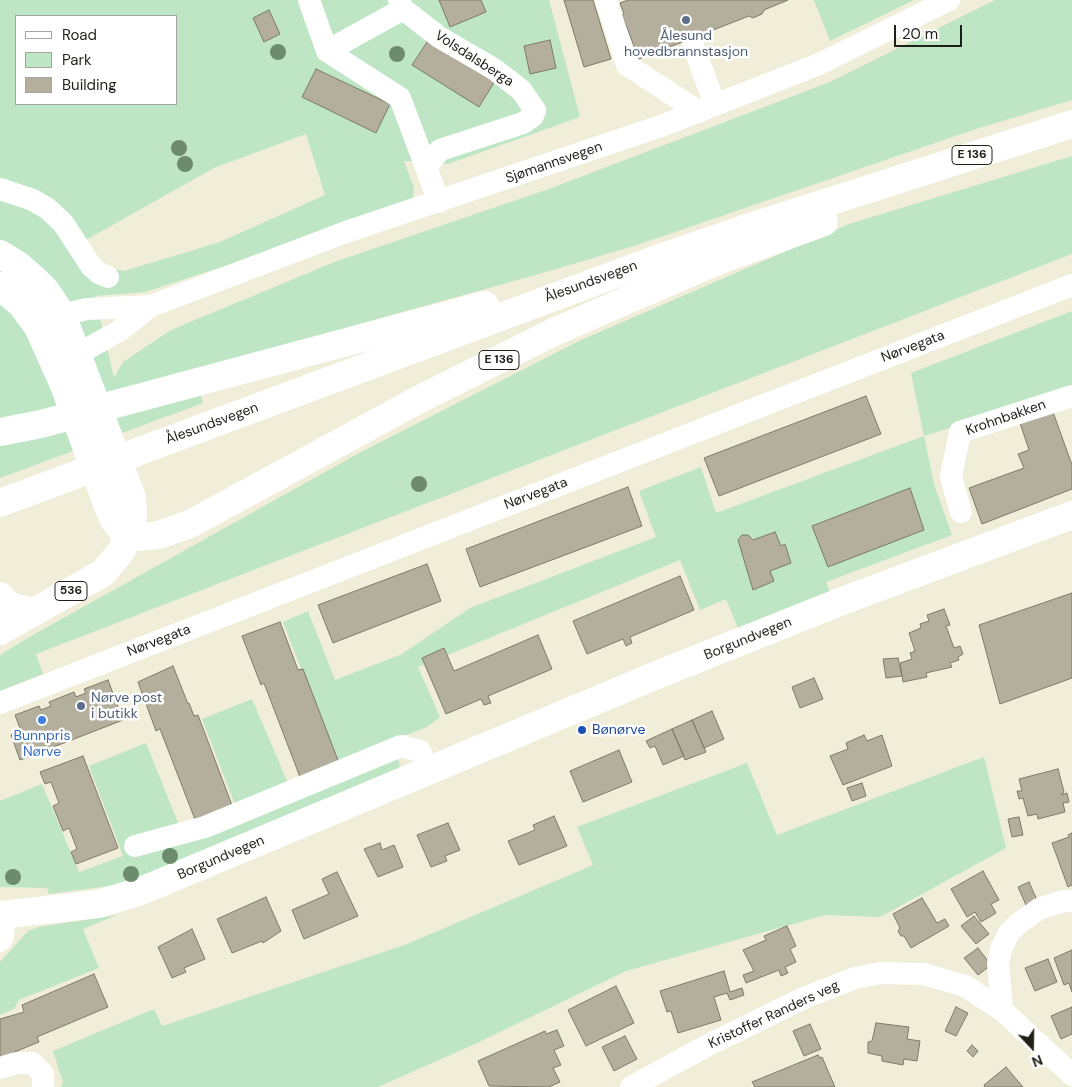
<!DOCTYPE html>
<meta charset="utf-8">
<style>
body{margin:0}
#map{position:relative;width:1072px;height:1087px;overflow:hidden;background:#f0edd8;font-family:"DM Sans",sans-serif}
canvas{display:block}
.legend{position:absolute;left:15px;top:15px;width:162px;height:90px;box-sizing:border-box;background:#fff;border:1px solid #a6a5a3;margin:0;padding:6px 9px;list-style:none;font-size:15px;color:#201f18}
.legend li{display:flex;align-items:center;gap:10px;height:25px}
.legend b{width:25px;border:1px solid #a6a5a3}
.north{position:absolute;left:1007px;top:1022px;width:50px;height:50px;-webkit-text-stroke:4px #fff;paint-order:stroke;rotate:159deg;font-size:14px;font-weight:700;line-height:20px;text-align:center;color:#201f18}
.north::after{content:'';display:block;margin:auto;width:18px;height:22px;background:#201f18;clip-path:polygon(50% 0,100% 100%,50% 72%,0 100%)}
.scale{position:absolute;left:894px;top:25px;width:68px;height:22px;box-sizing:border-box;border:2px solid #201f18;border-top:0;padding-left:6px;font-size:15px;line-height:18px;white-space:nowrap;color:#201f18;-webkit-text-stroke:4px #fff;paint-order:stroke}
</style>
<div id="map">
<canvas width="1072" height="1087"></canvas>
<ul class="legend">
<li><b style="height:6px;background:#fff"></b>Road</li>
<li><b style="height:14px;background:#bee6c5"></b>Park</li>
<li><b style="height:14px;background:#b3af9c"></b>Building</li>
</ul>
<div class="north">N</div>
<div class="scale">20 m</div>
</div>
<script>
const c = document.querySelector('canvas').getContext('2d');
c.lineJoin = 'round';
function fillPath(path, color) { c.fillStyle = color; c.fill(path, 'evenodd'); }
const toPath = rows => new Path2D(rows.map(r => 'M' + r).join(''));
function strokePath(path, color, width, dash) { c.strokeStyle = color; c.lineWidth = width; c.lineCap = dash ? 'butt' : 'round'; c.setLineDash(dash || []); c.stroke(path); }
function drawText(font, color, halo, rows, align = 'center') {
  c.font = font + ' "DM Sans",sans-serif'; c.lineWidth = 5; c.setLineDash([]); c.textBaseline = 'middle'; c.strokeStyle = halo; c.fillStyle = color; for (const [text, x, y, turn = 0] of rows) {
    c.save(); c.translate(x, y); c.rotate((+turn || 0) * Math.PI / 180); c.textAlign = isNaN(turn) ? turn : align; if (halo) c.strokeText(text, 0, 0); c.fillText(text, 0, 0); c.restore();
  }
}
const green = toPath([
 [0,0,549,0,580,117,448,164,404,161,414,188,413,198,234,263,145,292,95,296,114,378,123,362,171,330,337,261,546,190,830,82,995,0,1072,0,1072,100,976,129,637,245,539,274,194,370,203,403,0,478],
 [16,16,176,16,176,104,16,104],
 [306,134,325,195,220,242,124,271,101,266,84,241,214,168],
 [814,0,914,0,830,41],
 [1072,156,1072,254,36,654,43,674,0,691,0,655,31,636,361,452,581,340,849,224],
 [1072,311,1072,390,924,436,934,484,952,535,826,582,832,598,740,633,726,599,700,610,680,560,418,667,440,717,425,728,395,739,400,768,161,870,116,885,49,894,47,888,0,887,0,801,42,784,79,872,123,856,89,766,146,743,181,830,237,810,202,719,252,699,290,788,339,768,283,622,308,611,335,680,402,654,470,608,656,537,639,491,701,467,716,513,924,436,911,373],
 [984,757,1006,848,880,917,825,915,626,971,475,1044,378,1087,61,1087,63,1082,53,1051,154,1009,162,1026,407,944,593,865,577,827,747,763,777,835],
 [117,915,83,929,99,968,19,1000,14,1009,0,1015,0,962,28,931,39,927]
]);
const building = toPath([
 [439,0,481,0,486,12,450,27,439,0],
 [564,0,593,0,611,59,584,67,564,0],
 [628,0,788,0,764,10,762,14,753,18,749,16,639,59,622,15,624,14,620,3,628,0],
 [269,10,280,34,264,42,253,18,269,10],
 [429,39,495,81,479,107,412,65,429,39],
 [550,40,556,68,530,74,524,46,550,40],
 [316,69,390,104,376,133,302,97,316,69],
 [866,396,881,434,719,496,704,458,866,396],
 [1053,412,1072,465,1072,489,982,524,969,488,1024,468,1018,454,1029,450,1020,423,1053,412],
 [628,487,642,526,480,587,466,549,628,487],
 [910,488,924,530,828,567,812,526,910,488],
 [775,532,781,546,785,544,791,563,770,571,774,581,753,590,738,540,742,535,748,535,753,540,775,532],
 [427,564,441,601,333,643,318,605,427,564],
 [680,576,694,610,630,637,632,643,626,646,623,639,587,654,573,621,680,576],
 [1072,593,1072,678,1000,704,979,625,1072,593],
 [944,609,950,625,946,626,954,648,960,646,963,654,958,657,959,660,950,663,952,667,926,673,927,677,903,682,900,663,912,659,910,653,915,651,909,633,921,628,920,624,929,621,927,615,944,609],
 [280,622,298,670,303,669,339,763,300,777,264,683,261,685,242,636,280,622],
 [538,635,552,669,488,696,491,703,484,705,481,699,446,714,422,658,444,648,454,671,538,635],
 [898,658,902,676,886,678,883,659,898,658],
 [173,666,188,704,189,703,194,716,198,715,233,808,196,822,160,729,156,731,138,682,173,666],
 [814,678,823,699,800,708,792,687,814,678],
 [108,680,123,720,20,760,11,735,21,731,15,715,39,706,41,710,51,706,49,702,74,692,76,697,86,693,84,689,108,680],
 [712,711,724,739,704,748,692,720,712,711],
 [692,720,706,752,685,760,672,729,692,720],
 [672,729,684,756,663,765,655,746,650,748,646,741,672,729],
 [864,735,867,741,882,735,892,766,843,785,830,756,848,749,846,743,864,735],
 [619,750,632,782,583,802,570,771,619,750],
 [83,756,118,848,76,864,71,852,77,849,69,828,63,831,53,806,59,803,51,782,45,784,40,772,83,756],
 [1058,769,1064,792,1061,795,1067,793,1069,802,1063,803,1065,812,1038,819,1037,814,1028,816,1023,798,1019,799,1017,791,1022,791,1019,779,1058,769],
 [862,783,866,796,852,801,847,788,862,783],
 [554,816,567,846,519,865,508,841,535,830,533,825,554,816],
 [1019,817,1023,835,1012,837,1008,819,1019,817],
 [448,823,460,850,445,856,447,861,431,867,417,835,448,823],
 [1072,833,1072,885,1068,887,1052,843,1069,837,1068,835,1072,833],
 [380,843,382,850,394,845,403,867,378,877,364,849,380,843],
 [983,871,999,900,991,904,996,913,981,922,975,912,967,917,951,889,983,871],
 [337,872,358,916,304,939,292,910,329,894,322,879,337,872],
 [1029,882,1037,900,1026,905,1018,887,1029,882],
 [266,897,281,931,263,943,262,941,232,953,217,919,266,897],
 [922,898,937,923,945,919,949,926,911,948,904,936,901,936,898,931,900,928,893,914,922,898],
 [974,916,989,934,976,944,961,926,974,916],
 [787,926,796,946,790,949,796,962,785,967,788,973,781,976,779,970,746,983,743,975,754,971,743,950,766,940,764,936,787,926],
 [192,929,205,959,184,968,186,972,172,978,158,947,192,929],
 [978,948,991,965,978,975,964,958,978,948],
 [1072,950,1072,992,1069,983,1064,985,1054,958,1072,950],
 [1048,959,1057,982,1035,991,1025,968,1048,959],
 [724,971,730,992,742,988,744,995,730,1000,727,993,714,997,721,1020,678,1033,671,1011,667,1012,660,991,724,971],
 [94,974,108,1007,37,1037,39,1042,0,1058,0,1019,24,1012,22,1005,94,974],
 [616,986,634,1023,586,1046,568,1010,616,986],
 [956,1007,968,1013,956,1036,945,1031,956,1007],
 [1072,1007,1072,1034,1061,1039,1051,1016,1072,1007],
 [876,1023,909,1027,907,1039,920,1041,917,1061,904,1059,903,1065,882,1061,882,1056,868,1053,868,1042,872,1041,876,1023],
 [810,1024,821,1049,804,1056,793,1031,810,1024],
 [557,1030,564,1046,554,1050,561,1065,553,1068,560,1082,549,1087,489,1086,478,1061,545,1031,546,1034,557,1030],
 [625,1036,637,1059,614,1071,602,1047,625,1036],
 [972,1045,978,1051,973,1057,967,1051,972,1045],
 [818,1055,820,1058,822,1057,835,1087,755,1087,752,1082,818,1055],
 [1006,1067,1023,1087,985,1087,984,1085,1006,1067]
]);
const minor = toPath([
 [309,0,327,51],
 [399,0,403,9,439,37,494,69,521,90,535,110,533,116,523,123,440,150,426,167],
 [606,0,627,65,699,112],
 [403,9,327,51,400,98,439,202],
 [693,45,715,105],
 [0,189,33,200,48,209,63,223,91,266,99,273,108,277],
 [55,329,62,315,87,309,151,306,346,232,664,125,819,64,949,0],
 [62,350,78,354,119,331,151,306],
 [961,512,951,477,960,432,1072,396],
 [0,703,1072,285],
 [135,846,205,827,401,746,420,751,428,771],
 [0,941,3,936,5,914],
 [1002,1010,998,963,1001,949,1009,933,1019,923,1039,909,1063,901,1072,901],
 [0,1068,16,1063,32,1063,43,1074,43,1087],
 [631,1087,710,1044,806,997,855,978,880,973,924,974,965,986,1002,1010,1072,1075]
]);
const major = toPath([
 [0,254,18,265,33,278,46,291,62,315,132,498,133,515,122,550,103,573,0,631],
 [0,286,21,304,38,327,64,385,108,507,114,520,127,536],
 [0,915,98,904,141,891,657,675,845,600,1072,515]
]);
const highway = toPath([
 [0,432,41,424,485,305],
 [0,503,654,260,756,225,1072,124],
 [127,536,138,537,159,535,192,523,416,401,556,331,720,260,824,222],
 [0,596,9,606,34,612]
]);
const trees = [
 [278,52],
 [397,54],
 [179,148],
 [185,164],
 [419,484],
 [170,856],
 [131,874],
 [13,877]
];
const markers = [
 [686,20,5,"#5c6f8a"],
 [81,706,5,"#5c6f8a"],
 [42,720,5,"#3f7fe0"],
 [582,730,5,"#1a4fb4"]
];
const shields = [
 [972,155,40],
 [499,360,40],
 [71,591,32]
];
const shieldNames = [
 ["E 136",972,155],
 ["E 136",499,360],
 ["536",71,591]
];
const serviceNames = [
 ["Ålesund",686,36],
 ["hovedbrannstasjon",686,52],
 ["Nørve post",91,698,"left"],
 ["i butikk",91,714,"left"]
];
const streetNames = [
 ["Volsdalsberga",474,59,33],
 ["Sjømannsvegen",554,163,-19],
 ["Ålesundsvegen",591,282,-20],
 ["Nørvegata",913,347,-21],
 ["Krohnbakken",1006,418,-19],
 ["Ålesundsvegen",212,424,-20],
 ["Nørvegata",536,494,-21],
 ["Borgundvegen",748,639,-22],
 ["Nørvegata",159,641,-21],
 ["Borgundvegen",221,858,-23],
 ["Kristoffer Randers veg",774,1015,-25]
];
const transitNames = [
 ["Bønørve",592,730]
];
const shopNames = [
 ["Bunnpris",42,736],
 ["Nørve",42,752]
];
fillPath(green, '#bee6c5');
fillPath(building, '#b3af9c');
strokePath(building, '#7d7a68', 1);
strokePath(minor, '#fff', 22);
strokePath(major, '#fff', 28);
strokePath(highway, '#fff', 28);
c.fillStyle = '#6d8b6d';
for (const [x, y] of trees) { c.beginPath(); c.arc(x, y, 8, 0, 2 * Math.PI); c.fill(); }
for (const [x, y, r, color] of markers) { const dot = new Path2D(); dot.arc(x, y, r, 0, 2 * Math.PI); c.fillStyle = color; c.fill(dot); strokePath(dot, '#fff', 2); }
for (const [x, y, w] of shields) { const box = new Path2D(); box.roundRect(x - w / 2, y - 9.5, w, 19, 4); c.fillStyle = '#fff'; c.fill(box); strokePath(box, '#201f18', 1); }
drawText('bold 12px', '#201f18', null, shieldNames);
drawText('14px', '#4e5e75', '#fff', serviceNames);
drawText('14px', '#201f18', '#fff', streetNames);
drawText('14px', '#164399', '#fff', transitNames, 'left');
drawText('14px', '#366cbe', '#fff', shopNames);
</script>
